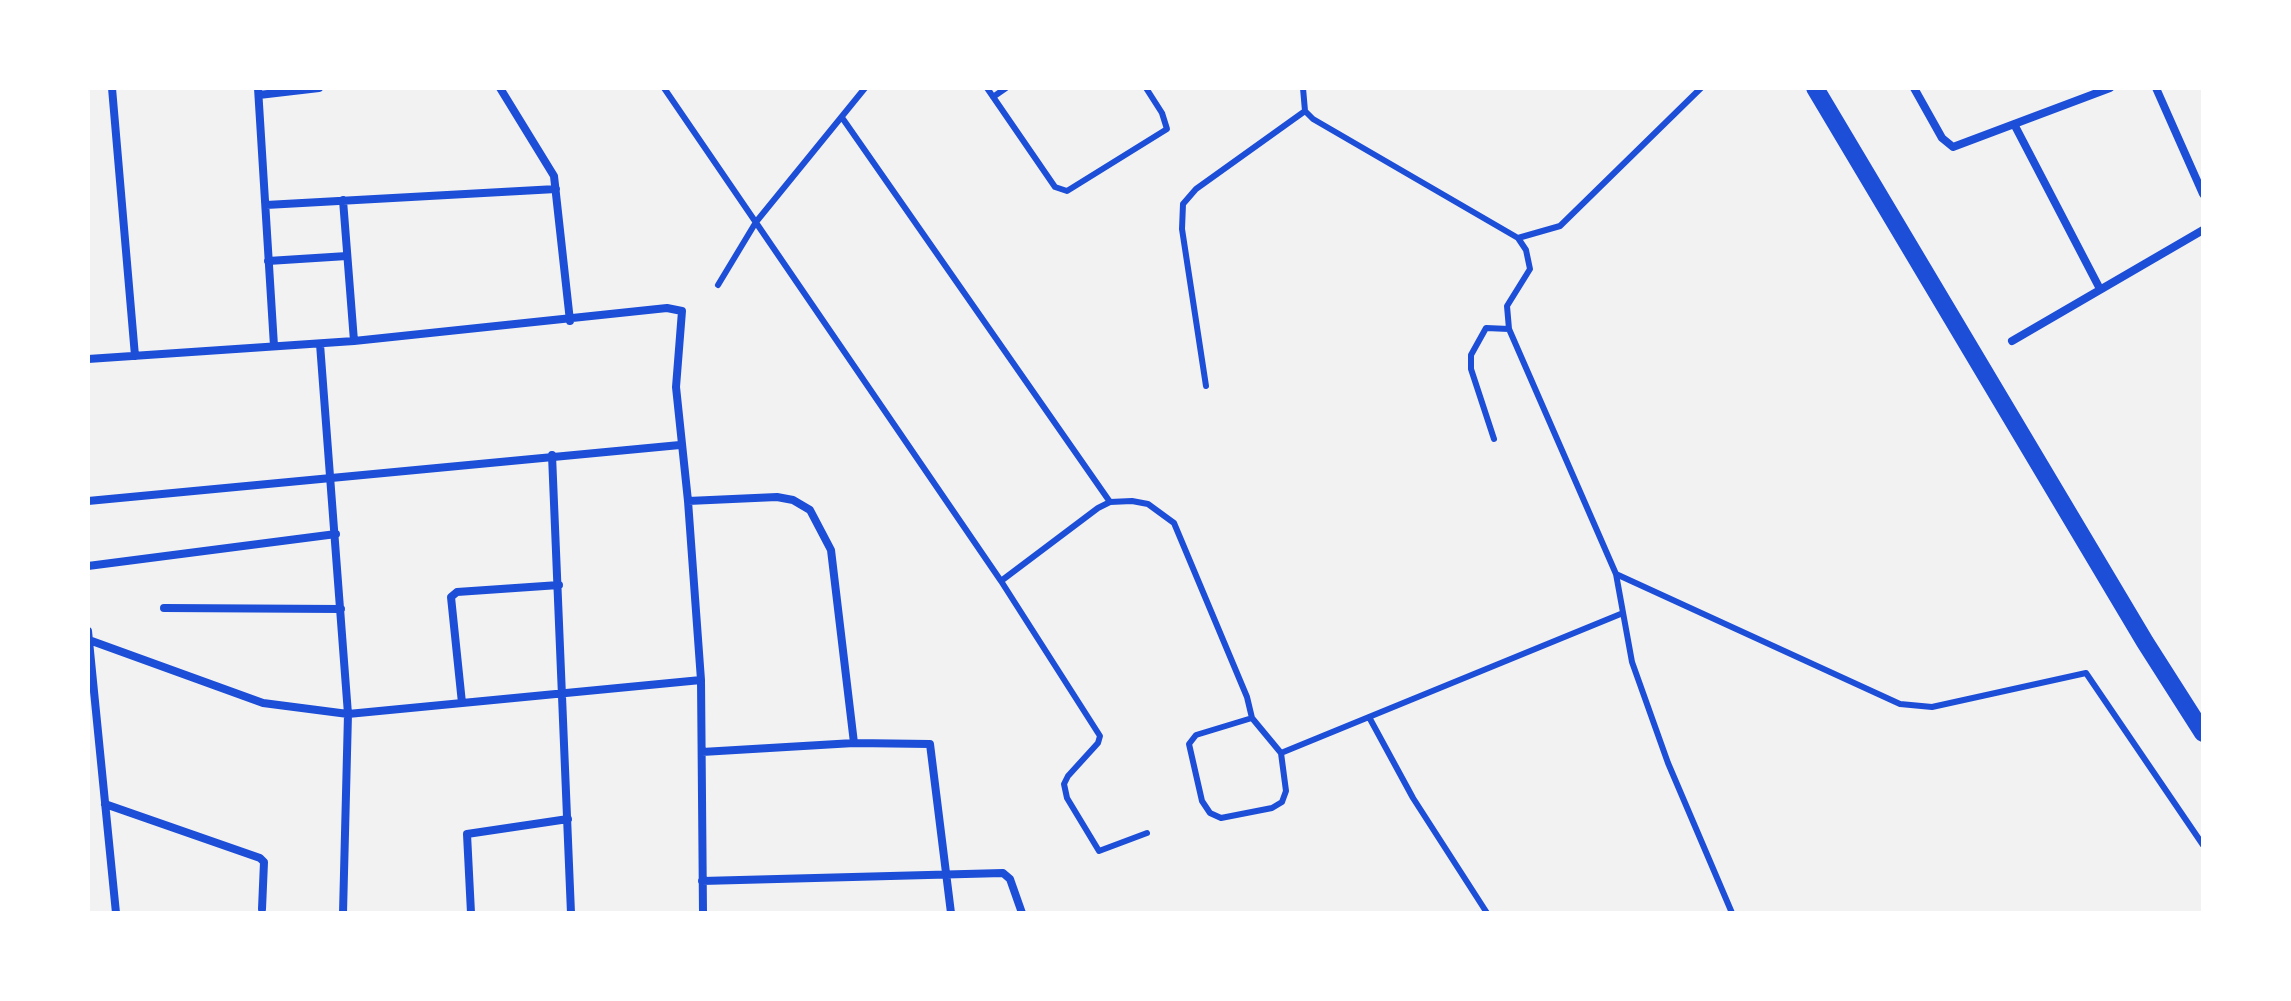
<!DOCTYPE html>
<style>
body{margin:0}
#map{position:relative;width:2291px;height:1001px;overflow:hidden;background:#f2f2f2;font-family:Montserrat,sans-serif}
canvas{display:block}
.frame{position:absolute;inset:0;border:90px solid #fff;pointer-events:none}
</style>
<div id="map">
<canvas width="2291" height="1001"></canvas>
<div class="frame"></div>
</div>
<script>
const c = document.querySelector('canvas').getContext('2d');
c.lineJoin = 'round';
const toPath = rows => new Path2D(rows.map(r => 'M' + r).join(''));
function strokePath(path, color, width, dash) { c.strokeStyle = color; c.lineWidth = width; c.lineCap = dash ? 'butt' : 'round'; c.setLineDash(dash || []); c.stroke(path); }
const service = toPath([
 [664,88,1001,581],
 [987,88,1055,187,1067,191,1167,129,1162,113,1146,88],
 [1303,88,1305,111,1313,119,1518,238,1526,250,1530,269,1507,306,1509,329,1486,328,1471,355,1471,369,1494,439],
 [993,97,1006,88],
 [843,119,1110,502],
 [1518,238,1560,226,1701,88],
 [718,285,756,222,865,88],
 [1509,329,1616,574,1632,662,1668,763,1732,913],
 [1206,386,1182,229,1183,204,1196,189,1305,111],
 [1616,574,1900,704,1932,707,2086,673,2203,845],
 [1369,717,1413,798,1487,913],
 [1252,718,1196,735,1189,744,1202,801,1210,813,1221,818,1272,808,1282,802,1286,791,1281,753,1623,613],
 [1147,833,1099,851,1067,798,1064,784,1068,776,1098,743,1100,736,1001,581,1098,508,1110,502,1132,501,1148,504,1174,523,1247,697,1252,718,1281,753]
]);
const minor = toPath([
 [112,88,135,356],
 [258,88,274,346],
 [500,88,554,176,570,321],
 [1914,88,1942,138,1953,147,2110,88],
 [2156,88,2203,194],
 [259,95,319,88],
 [2014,124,2100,289],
 [343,200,354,341],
 [266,205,556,189],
 [268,261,347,256],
 [2012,341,2203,230],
 [320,344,348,714,343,913],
 [88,359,354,341,667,308,682,311,676,387,688,501,701,680,703,913],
 [552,455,571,913],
 [88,501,680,445],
 [688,501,777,497,793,500,810,510,831,550,854,743],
 [88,566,336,534],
 [164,608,341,609],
 [88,631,116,913],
 [89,640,263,703,348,714,701,680],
 [462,703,451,597,457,592,559,585],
 [702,752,854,743,930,744,951,913],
 [105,804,260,858,264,862,262,909],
 [702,881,1003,873,1010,879,1022,913],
 [471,913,467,834,568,819]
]);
const primary = toPath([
 [1815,88,2145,642,2203,733]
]);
strokePath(service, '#1d4ed8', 6);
strokePath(minor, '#1d4ed8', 8);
strokePath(primary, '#1d4ed8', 18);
</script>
